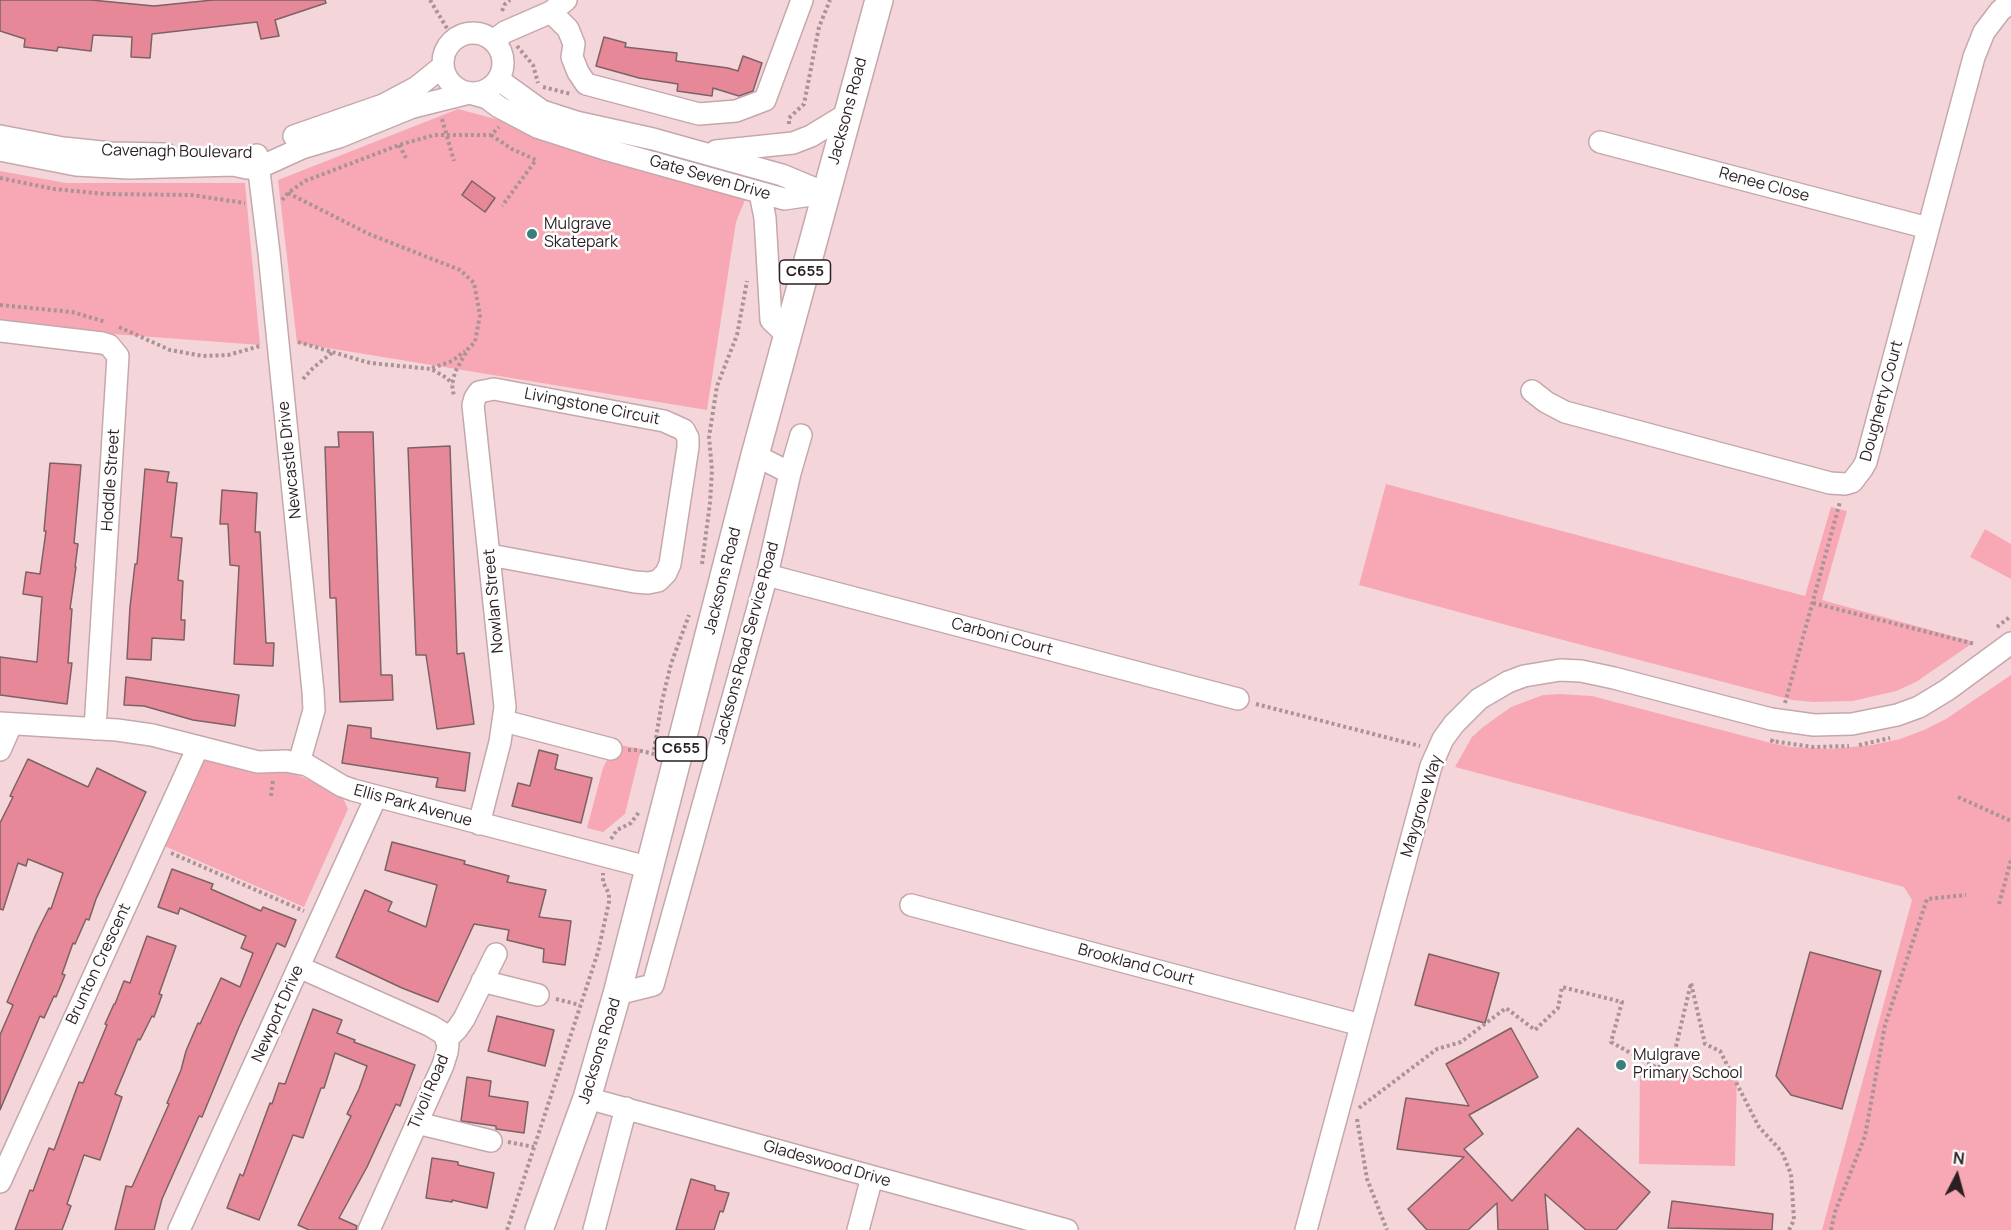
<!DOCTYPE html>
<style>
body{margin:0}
#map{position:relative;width:2011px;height:1230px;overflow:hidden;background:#f4d6da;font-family:Manrope,sans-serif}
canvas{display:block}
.north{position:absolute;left:1927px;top:1146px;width:60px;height:60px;-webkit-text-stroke:4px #fff;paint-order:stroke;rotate:6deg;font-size:16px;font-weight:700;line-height:24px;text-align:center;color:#2a1f21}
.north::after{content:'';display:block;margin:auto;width:21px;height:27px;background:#2a1f21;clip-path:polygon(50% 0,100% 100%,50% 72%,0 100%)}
</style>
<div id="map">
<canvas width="2011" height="1230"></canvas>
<div class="north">N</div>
</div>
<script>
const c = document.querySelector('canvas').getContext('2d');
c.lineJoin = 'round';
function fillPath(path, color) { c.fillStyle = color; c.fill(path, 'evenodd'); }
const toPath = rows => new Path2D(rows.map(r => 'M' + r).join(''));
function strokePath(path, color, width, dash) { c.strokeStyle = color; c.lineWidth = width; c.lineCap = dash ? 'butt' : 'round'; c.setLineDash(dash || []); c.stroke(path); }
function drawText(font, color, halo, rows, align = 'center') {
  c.font = font + ' Manrope,sans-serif'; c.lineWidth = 5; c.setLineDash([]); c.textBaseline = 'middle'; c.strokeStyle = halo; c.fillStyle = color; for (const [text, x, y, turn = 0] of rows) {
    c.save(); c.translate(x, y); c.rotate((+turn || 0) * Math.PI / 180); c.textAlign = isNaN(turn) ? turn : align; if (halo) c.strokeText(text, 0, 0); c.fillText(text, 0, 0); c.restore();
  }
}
const green = toPath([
 [458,109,518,125,745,200,736,222,707,410,297,343,278,180],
 [0,171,66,183,245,183,260,345,112,334,0,323],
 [1386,484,1805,596,1831,507,1847,511,1822,600,1974,642,1916,682,1896,691,1853,701,1813,702,1792,700,1525,630,1359,585],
 [1985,529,2011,544,2011,579,1970,557],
 [2011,675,2011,1230,1822,1230,1912,900,1904,887,1455,767,1472,737,1483,727,1511,707,1543,695,1560,694,1592,696,1771,743,1791,747,1830,749,1872,745,1900,739,1924,730,1946,719],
 [615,744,641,749,625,814,603,832,587,828,603,768],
 [201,757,265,773,288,771,341,794,348,809,304,907,162,845],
 [1640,1068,1737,1071,1735,1166,1639,1164]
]);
const building = toPath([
 [0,0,91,0,154,6,213,0,325,0,326,3,275,20,279,36,261,39,257,22,152,34,150,58,131,57,132,37,93,35,91,51,58,47,57,51,24,47,25,39,0,31,0,0],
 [604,37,626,43,625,47,677,53,676,61,728,68,738,71,743,56,762,63,753,91,739,96,713,88,712,96,677,91,678,84,639,78,596,66,604,37],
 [472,181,495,198,485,212,462,195,472,181],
 [338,432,373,432,381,675,392,675,393,700,340,702,336,598,330,598,325,447,339,447,338,432],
 [450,446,457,654,464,653,474,724,437,729,426,655,416,655,408,448,450,446],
 [50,463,81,465,74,543,78,544,75,567,76,567,70,609,72,609,68,663,72,663,67,704,0,695,0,657,37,662,42,597,23,594,26,572,40,574,46,531,44,531,50,463],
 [145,469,169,472,167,482,177,483,171,537,182,538,178,580,183,581,181,620,185,620,184,640,152,638,151,660,127,659,130,607,135,564,137,564,145,469],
 [222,490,257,493,255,532,260,532,266,643,274,643,273,666,234,664,239,566,230,565,228,524,220,524,222,490],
 [126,677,239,695,235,726,193,720,144,706,124,705,126,677],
 [348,725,371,728,371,738,470,753,465,791,436,787,438,778,342,763,348,725],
 [539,750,558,755,555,769,592,778,581,823,512,806,518,783,530,786,539,750],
 [28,759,88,787,97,768,146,792,96,899,89,920,86,919,75,944,73,943,62,974,65,975,56,997,54,996,44,1018,40,1016,0,1110,0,1035,13,1005,7,1002,36,934,49,908,51,909,63,873,28,859,26,866,18,863,3,910,0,909,0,823,13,797,10,796,28,759],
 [392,842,465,861,464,864,509,876,507,882,546,890,539,917,571,921,565,965,543,962,544,949,507,940,509,930,474,924,438,1002,402,988,336,957,365,890,392,902,388,911,426,927,437,885,385,870,392,842],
 [172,869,213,884,211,889,261,911,263,907,296,920,285,947,277,943,239,1027,202,1117,199,1116,162,1199,154,1230,115,1230,126,1186,132,1187,169,1104,167,1103,181,1070,186,1051,198,1023,200,1024,221,978,240,987,253,953,241,948,246,936,180,908,178,914,158,907,172,869],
 [147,936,176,946,159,994,162,995,154,1017,152,1016,140,1040,138,1039,115,1094,122,1097,100,1160,84,1155,67,1204,71,1206,62,1230,15,1230,30,1190,33,1191,49,1148,54,1150,79,1082,83,1083,107,1025,105,1024,114,1004,115,1004,124,981,130,983,147,936],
 [1810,952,1881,971,1842,1109,1791,1095,1776,1076,1810,952],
 [1429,954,1499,973,1485,1023,1415,1005,1429,954],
 [313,1009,342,1020,337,1033,355,1040,354,1042,415,1065,400,1106,396,1104,367,1167,339,1218,357,1226,356,1230,309,1230,298,1225,351,1116,347,1114,359,1089,367,1066,335,1053,324,1088,321,1088,303,1138,293,1135,259,1220,227,1208,240,1174,243,1176,270,1103,272,1104,279,1083,285,1084,313,1009],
 [497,1016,554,1030,545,1066,488,1051,497,1016],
 [1511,1028,1538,1077,1469,1115,1483,1134,1464,1149,1512,1201,1578,1128,1650,1192,1616,1230,1586,1230,1545,1194,1548,1230,1498,1230,1497,1203,1468,1230,1427,1230,1408,1209,1464,1157,1397,1149,1406,1098,1469,1106,1446,1064,1511,1028],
 [467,1077,491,1081,489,1096,528,1102,524,1133,496,1129,496,1126,461,1121,467,1077],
 [432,1158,458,1162,458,1165,494,1173,487,1208,452,1200,452,1202,426,1198,432,1158],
 [691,1179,715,1186,715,1190,729,1193,723,1212,720,1211,714,1230,676,1230,691,1179],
 [1672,1201,1773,1214,1772,1230,1668,1228,1672,1201]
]);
const path = toPath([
 [430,0,454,40],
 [502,11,505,4,510,0],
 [517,46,533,65,538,83],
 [543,87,571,94],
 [442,119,454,161],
 [789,124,789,118,804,104,819,27,830,0],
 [491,135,512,149,536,160,502,206],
 [399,145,406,158],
 [0,178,54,189,105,194,191,195,245,203],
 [288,193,369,234,460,270,474,283,480,315,475,342,468,349,455,372,452,385,454,397],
 [282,200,288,193,305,181,399,145,434,135,491,135,499,127],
 [0,305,72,312,106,322],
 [119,327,170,350,203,356,228,355,260,346],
 [298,342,370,363,431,369,447,378,452,384],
 [432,368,452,361,465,351],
 [303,379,313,368,333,352],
 [702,564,710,503,712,470,709,437,717,386,737,335,747,281],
 [1813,603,1975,644],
 [1997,627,2011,616],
 [1785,703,1840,502],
 [1256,704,1420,746],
 [1773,739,1772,741,1813,747,1849,746],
 [1859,745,1890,738],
 [628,750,637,750,654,754],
 [654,750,662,701,671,664,689,615],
 [271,796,273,780],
 [1958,797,2011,821],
 [611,839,617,830,631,823,639,812],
 [171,853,304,911],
 [1999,904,2011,860],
 [556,999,580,1005],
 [1359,1108,1437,1049,1461,1042,1506,1008,1535,1030,1558,1008,1562,987,1622,1002,1611,1042,1657,1068,1673,1059,1691,983,1705,1044,1720,1051,1759,1127,1782,1152,1791,1174,1794,1220,1789,1230],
 [1357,1119,1367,1179,1387,1230],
 [508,1142,534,1147],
 [507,1230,598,952,609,902,609,894,603,882,603,873],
 [1831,1230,1835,1212,1865,1136,1885,1025,1927,899,1966,895]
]);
const minor = toPath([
 [551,12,568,29,574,44,572,57,578,72,586,84,699,114,736,111,765,100,802,0],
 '443 63a30 30 0 1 1 60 0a30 30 0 1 1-60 0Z',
 [493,41,505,32,551,12,566,0],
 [499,80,542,111,576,122,653,139,782,175,825,193],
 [473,94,487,98,499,107,537,127,608,150,784,199,825,193],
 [0,136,63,148,111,153,166,154],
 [294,136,383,105,417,87,443,66],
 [1600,142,1928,228],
 [0,150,76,165,129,168,233,165,247,168,258,168,302,148,339,137,413,107,469,93],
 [716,151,793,143,811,136,847,114],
 [257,155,269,253,313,691,314,710,299,763],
 [760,193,765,218,771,320,787,335],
 [0,331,102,343,109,345,118,356,95,729],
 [1532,391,1546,402,1565,412,1830,483,1845,484,1852,482,1862,469,1866,462,1974,57,1984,32,2000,11,2011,1],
 [790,473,801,435],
 [767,575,1238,699],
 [504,721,611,749],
 [0,723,117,730,152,735,258,762,286,761,307,765,342,786,353,790,651,868],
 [0,750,11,725],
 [479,824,500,742,505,707,473,405,475,398,479,392,494,389,664,421,684,430,688,438,688,447,670,564,666,573,658,581,648,583,635,582,490,555],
 [911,905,1361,1025],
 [299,967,431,1026,444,1034,448,1044,447,1052,443,1065,369,1230],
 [482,981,538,995],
 [617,994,653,985,767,575,790,473,755,455],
 [446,1040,457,1029,464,1019,496,954],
 [587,1098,1067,1230],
 [417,1123,491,1141],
 [0,1182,198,747],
 [179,1230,376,797],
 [594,1230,626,1108],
 [858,1230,872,1177],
 [1306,1230,1431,766,1443,739,1454,724,1479,699,1508,682,1524,676,1560,670,1581,671,1614,678,1771,719,1814,725,1852,724,1897,715,1919,707,1947,690,2011,643]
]);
const major = toPath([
 [539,1230,587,1098,617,994,755,455,879,0]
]);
const markers = [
 [532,234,6,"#38807b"],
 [1621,1065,6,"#38807b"]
];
const shields = [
 [805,272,51],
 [681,749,51]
];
const shieldNames = [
 ["C655",805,272],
 ["C655",681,749]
];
const streetNames = [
 ["Jacksons Road",848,111,-75],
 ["Cavenagh Boulevard",177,152,1],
 ["Gate Seven Drive",710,178,16],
 ["Renee Close",1764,185,15],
 ["Dougherty Court",1882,401,-75],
 ["Livingstone Circuit",592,407,11],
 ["Newcastle Drive",290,460,-96],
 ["Hoddle Street",111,480,-86],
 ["Jacksons Road",723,581,-76],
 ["Nowlan Street",494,601,-95],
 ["Carboni Court",1002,637,15],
 ["Jacksons Road Service Road",747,643,-75],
 ["Ellis Park Avenue",413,806,15],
 ["Maygrove Way",1422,806,-73],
 ["Brunton Crescent",99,964,-65],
 ["Brookland Court",1136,965,15],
 ["Newport Drive",278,1014,-66],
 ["Jacksons Road",600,1051,-73],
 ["Tivoli Road",429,1092,-67],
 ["Gladeswood Drive",827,1164,16]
];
const poiNames = [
 ["Mulgrave",544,225],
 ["Skatepark",544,243],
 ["Mulgrave",1633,1056],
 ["Primary School",1633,1074]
];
fillPath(green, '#f8a8b5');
fillPath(building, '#e78899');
strokePath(building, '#7c6265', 1.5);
strokePath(minor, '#c5a8ac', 24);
strokePath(major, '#c5a8ac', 30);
strokePath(path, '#aa9396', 4, [3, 3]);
strokePath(minor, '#fff', 21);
strokePath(major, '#fff', 27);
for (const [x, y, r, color] of markers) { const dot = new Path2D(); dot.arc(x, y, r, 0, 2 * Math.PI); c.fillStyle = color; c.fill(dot); strokePath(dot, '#fff', 2); }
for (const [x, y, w] of shields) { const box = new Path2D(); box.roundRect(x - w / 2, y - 12, w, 24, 4.5); c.fillStyle = '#fff'; c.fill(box); strokePath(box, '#2a1f21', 1.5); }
drawText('bold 15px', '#2a1f21', null, shieldNames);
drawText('16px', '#2a1f21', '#fff', streetNames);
drawText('16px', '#2a1f21', '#fff', poiNames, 'left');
</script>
